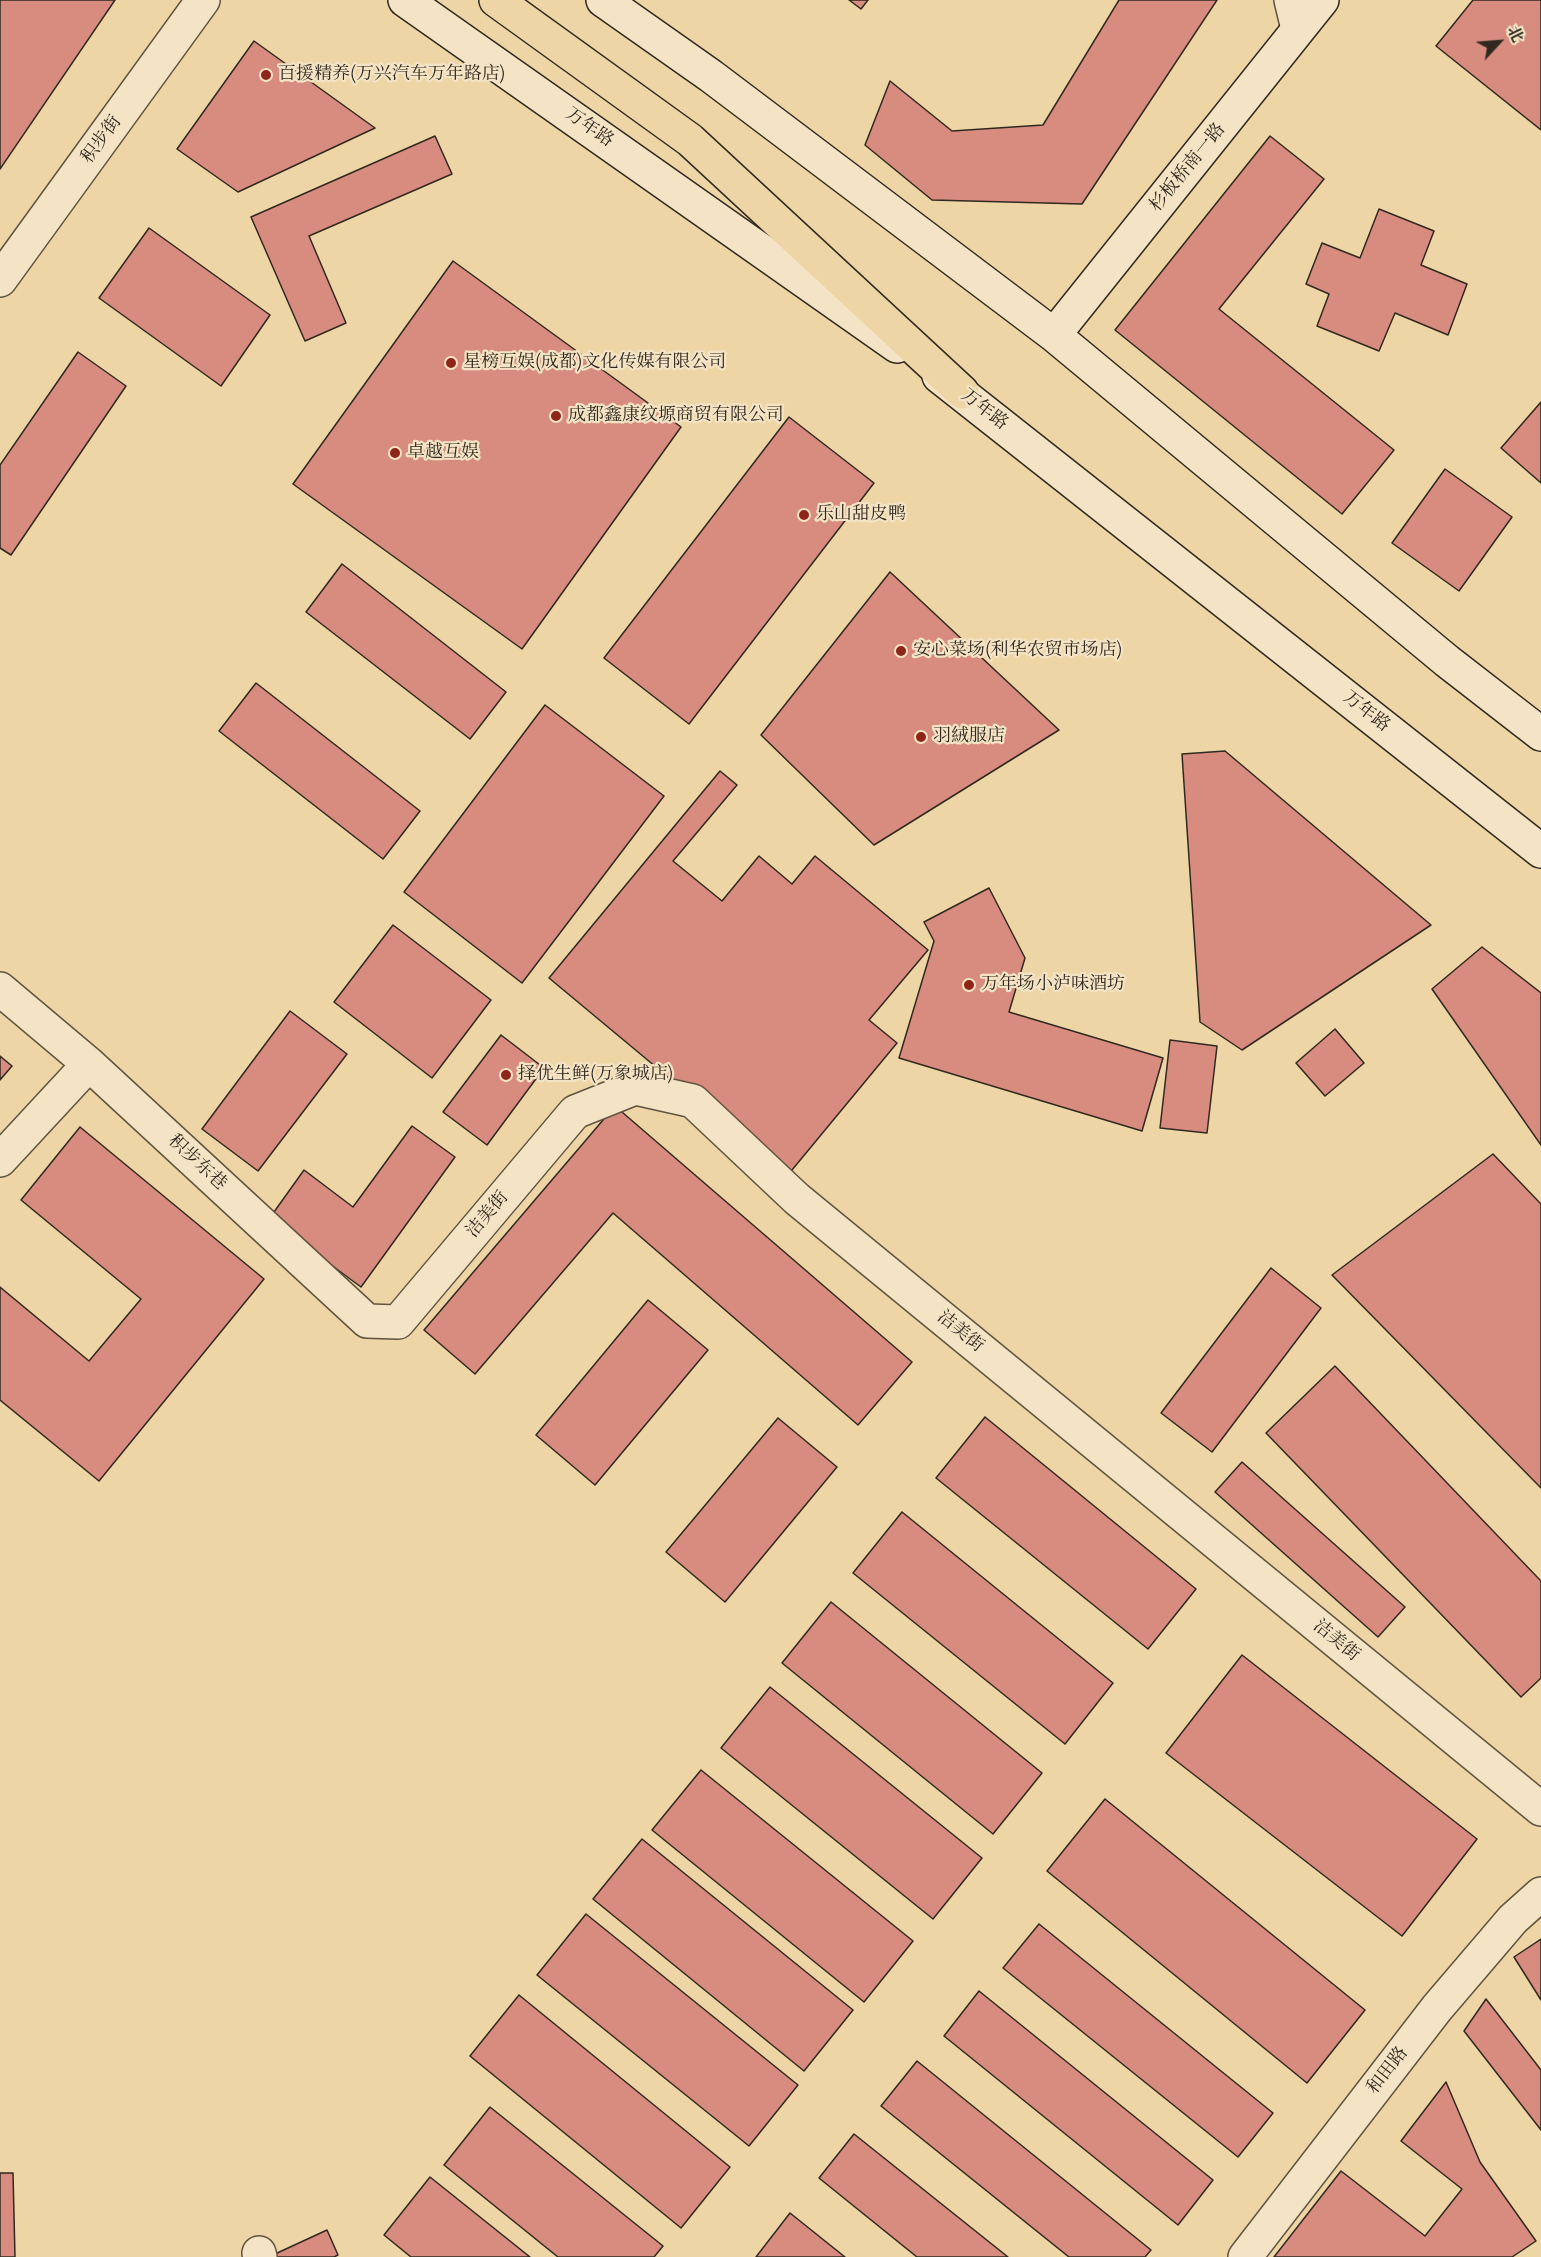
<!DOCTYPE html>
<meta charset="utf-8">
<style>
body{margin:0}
#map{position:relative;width:1541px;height:2257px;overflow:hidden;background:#eed5a6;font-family:Cardo,"Noto Serif SC",serif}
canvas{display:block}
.north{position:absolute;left:1469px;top:12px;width:60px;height:60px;-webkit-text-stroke:4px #f4e4c5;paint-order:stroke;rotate:64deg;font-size:16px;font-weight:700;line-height:24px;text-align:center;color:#31291f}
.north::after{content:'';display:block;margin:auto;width:21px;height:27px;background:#31291f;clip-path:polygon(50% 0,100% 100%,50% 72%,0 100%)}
</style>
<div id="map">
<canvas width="1541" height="2257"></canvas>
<div class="north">北</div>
</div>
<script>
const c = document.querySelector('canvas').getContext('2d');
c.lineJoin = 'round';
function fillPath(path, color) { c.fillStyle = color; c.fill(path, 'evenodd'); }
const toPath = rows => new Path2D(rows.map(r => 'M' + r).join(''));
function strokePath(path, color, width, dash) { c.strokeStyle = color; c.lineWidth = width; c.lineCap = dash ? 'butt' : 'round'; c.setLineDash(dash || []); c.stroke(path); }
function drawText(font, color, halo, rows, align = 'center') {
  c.font = font + ' Cardo,"Noto Serif SC",serif'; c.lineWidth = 4.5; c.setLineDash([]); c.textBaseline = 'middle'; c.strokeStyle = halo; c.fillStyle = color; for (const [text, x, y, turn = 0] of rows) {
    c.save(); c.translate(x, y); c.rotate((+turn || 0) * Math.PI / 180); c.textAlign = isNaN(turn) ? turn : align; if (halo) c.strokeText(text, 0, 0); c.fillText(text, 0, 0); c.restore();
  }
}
const building = toPath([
 [0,0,115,0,0,169,0,0],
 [849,0,868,0,861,9,849,0],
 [1119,0,1217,0,1082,204,932,200,865,145,890,81,952,131,1043,125,1119,0],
 [1473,0,1541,0,1541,130,1436,46,1473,0],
 [254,41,375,128,238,192,177,149,254,41],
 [435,136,452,174,309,236,346,323,305,341,251,217,435,136],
 [1270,136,1324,179,1219,309,1394,450,1342,514,1115,330,1270,136],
 [1379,209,1434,231,1421,265,1467,284,1448,335,1395,313,1379,351,1317,326,1329,294,1306,284,1322,243,1360,258,1379,209],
 [149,228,270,315,221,386,99,298,149,228],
 [453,261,681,427,522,649,293,484,453,261],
 [78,352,126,386,11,555,0,548,0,465,78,352],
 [1541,402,1541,483,1501,448,1541,402],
 [789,417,874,483,689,724,604,658,789,417],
 [1445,469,1512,517,1459,591,1392,543,1445,469],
 [342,564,506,692,470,739,306,612,342,564],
 [890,572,1059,730,874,845,761,735,890,572],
 [256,683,420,811,383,859,219,731,256,683],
 [545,705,664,796,522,983,404,892,545,705],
 [1225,751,1431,925,1242,1050,1200,1022,1182,754,1225,751],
 [720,771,737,785,673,861,722,901,759,856,792,884,815,856,928,950,869,1020,897,1043,787,1176,549,978,720,771],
 [989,888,1025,958,1009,1012,1163,1058,1142,1131,899,1058,934,941,924,922,989,888],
 [393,925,491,1000,432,1078,334,1002,393,925],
 [1482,947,1541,993,1541,1145,1432,989,1482,947],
 [290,1011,347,1054,258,1171,202,1129,290,1011],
 [1335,1029,1364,1063,1325,1096,1296,1063,1335,1029],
 [501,1035,544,1068,487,1145,443,1112,501,1035],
 [1170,1040,1217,1046,1207,1133,1160,1128,1170,1040],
 [0,1056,12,1066,0,1080,0,1056],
 [615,1106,912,1362,858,1425,613,1213,475,1374,424,1330,615,1106],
 [412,1126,455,1157,361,1287,269,1219,304,1170,353,1207,412,1126],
 [80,1127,264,1279,99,1481,0,1400,0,1287,89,1361,141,1299,21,1200,80,1127],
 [1493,1154,1541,1204,1541,1488,1332,1275,1493,1154],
 [1271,1268,1321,1308,1212,1452,1161,1413,1271,1268],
 [648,1300,708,1350,595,1485,536,1435,648,1300],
 [1335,1366,1541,1581,1541,1678,1521,1697,1266,1433,1335,1366],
 [985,1417,1196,1589,1148,1649,936,1478,985,1417],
 [778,1418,837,1467,725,1602,666,1552,778,1418],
 [1242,1462,1405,1607,1378,1637,1215,1492,1242,1462],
 [902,1512,1113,1683,1065,1744,853,1573,902,1512],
 [831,1602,1042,1773,993,1834,782,1663,831,1602],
 [1242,1655,1477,1839,1402,1936,1166,1753,1242,1655],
 [770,1687,982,1858,933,1919,721,1748,770,1687],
 [701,1770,913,1941,864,2002,652,1830,701,1770],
 [1105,1799,1365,2010,1307,2083,1047,1871,1105,1799],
 [642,1839,853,2010,804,2071,593,1899,642,1839],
 [586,1914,798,2085,749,2146,537,1975,586,1914],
 [1039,1924,1273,2113,1238,2157,1003,1968,1039,1924],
 [1541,1939,1541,2000,1514,1957,1541,1939],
 [979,1991,1213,2180,1178,2225,944,2036,979,1991],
 [519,1995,730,2167,681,2228,470,2056,519,1995],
 [1486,1999,1541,2070,1541,2130,1464,2031,1486,1999],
 [917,2061,1151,2250,1145,2257,1069,2257,881,2106,917,2061],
 [1446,2082,1480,2162,1536,2241,1512,2257,1274,2257,1341,2171,1425,2236,1462,2189,1401,2141,1446,2082],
 [490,2107,663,2246,654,2257,558,2257,444,2165,490,2107],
 [854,2134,1008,2257,917,2257,819,2178,854,2134],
 [0,2173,13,2173,15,2257,0,2257,0,2173],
 [430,2177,530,2257,411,2257,384,2235,430,2177],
 [790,2213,845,2257,756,2257,790,2213],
 [327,2230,338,2255,334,2257,276,2257,275,2254,327,2230]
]);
const street = toPath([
 [1291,0,1298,29],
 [0,280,203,0],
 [0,989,89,1064,367,1321,398,1322,575,1112,635,1088,693,1101,797,1199,1541,1809],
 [0,1160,89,1064],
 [259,2253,260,2257],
 [1245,2257,1437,2008,1513,1919,1541,1894]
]);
const secondary = toPath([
 [405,0,897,346],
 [603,0,711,76,1054,335,1447,661,1541,734],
 [1054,335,1322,0],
 [939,376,1541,851]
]);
const highway = toPath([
 [496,0,690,140,962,392]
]);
const markers = [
 [266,75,6,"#8f2418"],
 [451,363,6,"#8f2418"],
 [556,416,6,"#8f2418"],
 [395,453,6,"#8f2418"],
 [804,515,6,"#8f2418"],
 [901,651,6,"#8f2418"],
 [921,737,6,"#8f2418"],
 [969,985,6,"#8f2418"],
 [506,1075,6,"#8f2418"]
];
const poiNames = [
 ["百援精养(万兴汽车万年路店)",278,75],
 ["星榜互娱(成都)文化传媒有限公司",463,363],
 ["成都鑫康纹塬商贸有限公司",568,416],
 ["卓越互娱",407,453],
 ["乐山甜皮鸭",816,515],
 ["安心菜场(利华农贸市场店)",913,651],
 ["羽絨服店",933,737],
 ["万年场小泸味酒坊",981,985],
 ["择优生鲜(万象城店)",518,1075]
];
const streetNames = [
 ["万年路",589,128,35],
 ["积步街",102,140,-54],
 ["杉板桥南一路",1188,168,-51],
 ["万年路",984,410,38],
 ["万年路",1366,712,38],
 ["积步东巷",197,1163,43],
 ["洁美街",488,1215,-50],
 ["洁美街",960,1332,39],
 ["洁美街",1336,1641,39],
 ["和田路",1388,2071,-52]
];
fillPath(building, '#d88c7f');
strokePath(building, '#31291f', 1.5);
strokePath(street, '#605441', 36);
strokePath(secondary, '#31291f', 36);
strokePath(highway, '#31291f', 36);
strokePath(street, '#f4e4c5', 33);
strokePath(secondary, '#f4e4c5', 33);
strokePath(highway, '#eed5a6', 33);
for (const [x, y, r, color] of markers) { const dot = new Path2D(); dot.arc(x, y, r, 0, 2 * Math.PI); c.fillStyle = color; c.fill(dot); strokePath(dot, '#f4e4c5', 2); }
drawText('18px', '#31291f', '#f4e4c5', poiNames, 'left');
drawText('18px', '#31291f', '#f4e4c5', streetNames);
</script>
